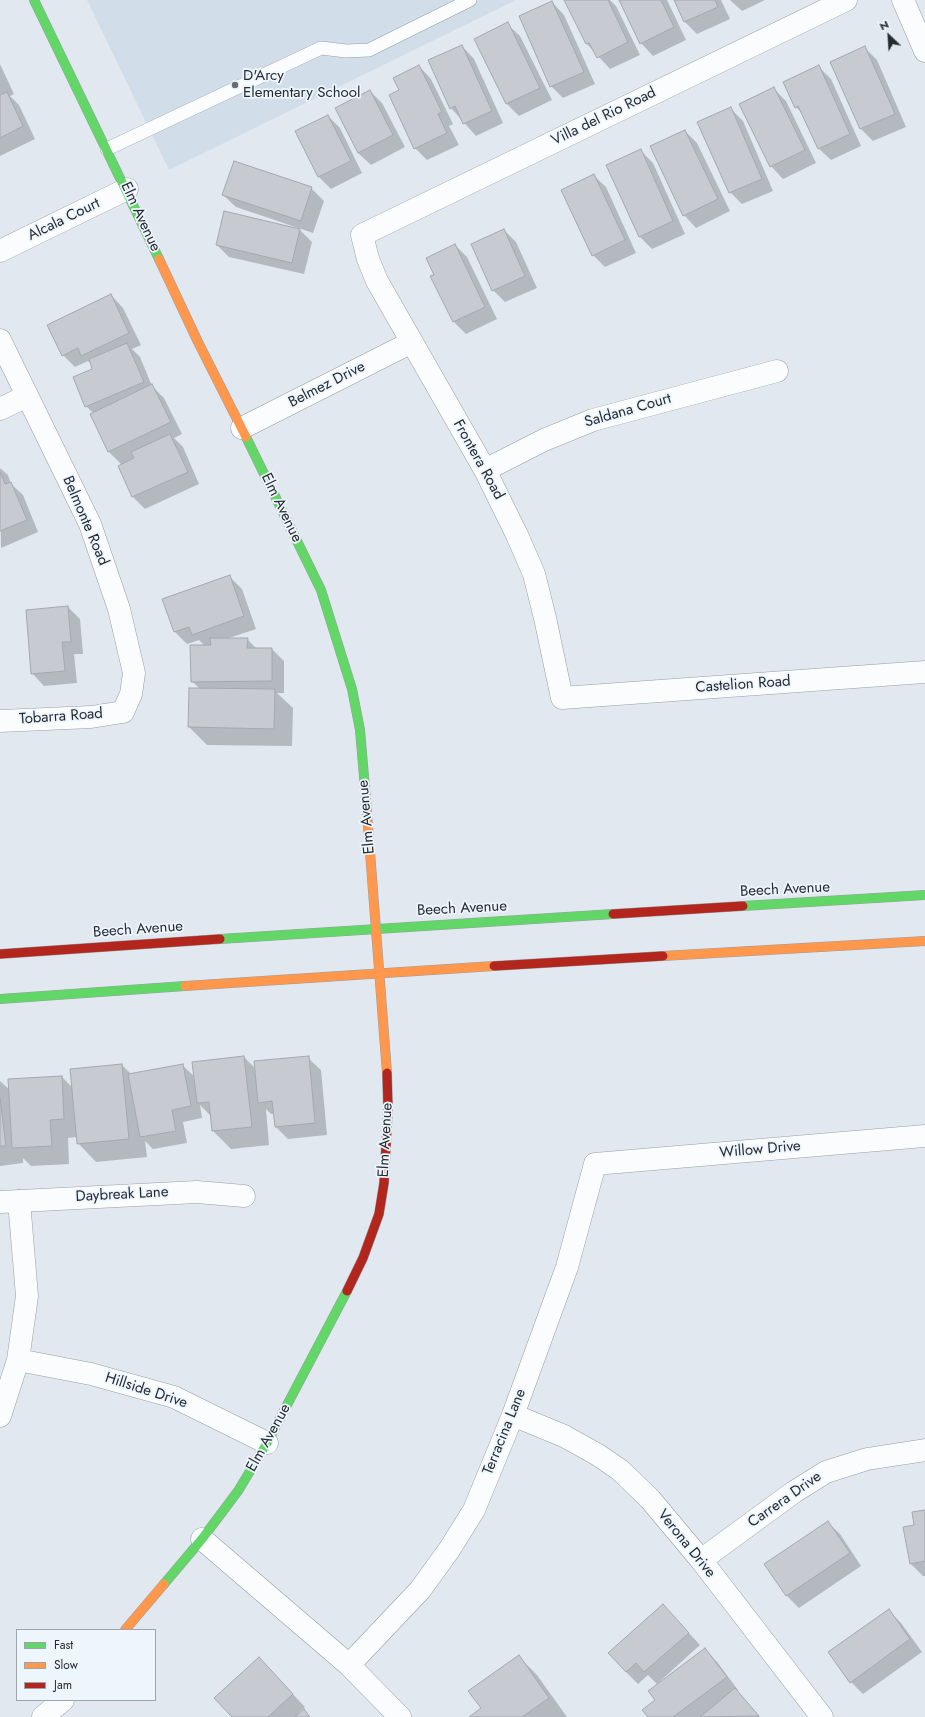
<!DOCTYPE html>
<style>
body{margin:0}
#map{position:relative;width:925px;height:1717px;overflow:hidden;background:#e1e8ef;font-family:Jost,sans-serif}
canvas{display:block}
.legend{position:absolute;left:16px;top:1629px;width:140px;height:72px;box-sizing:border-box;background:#edf5fd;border:1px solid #9da4ab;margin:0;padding:5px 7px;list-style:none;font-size:12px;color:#262b2f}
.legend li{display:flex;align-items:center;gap:8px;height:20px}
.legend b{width:20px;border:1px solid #9da4ab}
.north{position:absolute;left:869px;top:16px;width:40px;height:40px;-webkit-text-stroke:3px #edf5fd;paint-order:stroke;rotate:335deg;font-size:11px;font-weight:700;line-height:16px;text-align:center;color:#262b2f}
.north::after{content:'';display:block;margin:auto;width:14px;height:18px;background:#262b2f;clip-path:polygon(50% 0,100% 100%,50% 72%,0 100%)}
</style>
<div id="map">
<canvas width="925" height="1717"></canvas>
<ul class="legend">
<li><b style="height:5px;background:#63d668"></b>Fast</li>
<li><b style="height:5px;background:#ff974d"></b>Slow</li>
<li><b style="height:5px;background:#b3261e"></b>Jam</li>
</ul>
<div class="north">N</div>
</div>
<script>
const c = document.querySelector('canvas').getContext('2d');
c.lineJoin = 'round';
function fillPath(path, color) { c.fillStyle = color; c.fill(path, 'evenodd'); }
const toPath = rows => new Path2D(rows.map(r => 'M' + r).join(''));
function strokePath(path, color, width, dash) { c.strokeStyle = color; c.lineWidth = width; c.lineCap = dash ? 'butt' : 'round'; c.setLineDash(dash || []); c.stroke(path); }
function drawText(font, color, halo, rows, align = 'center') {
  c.font = font + ' Jost,sans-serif'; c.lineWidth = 3.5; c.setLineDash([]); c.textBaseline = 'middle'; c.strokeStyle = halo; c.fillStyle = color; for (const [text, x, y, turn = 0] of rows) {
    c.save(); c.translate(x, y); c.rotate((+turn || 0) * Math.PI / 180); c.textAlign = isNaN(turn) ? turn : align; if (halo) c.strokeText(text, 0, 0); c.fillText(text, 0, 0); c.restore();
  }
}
const built = toPath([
 [87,0,516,0,169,170]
]);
const shadow = toPath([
 [565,0,610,0,616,6,640,55,610,69,587,44],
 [620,0,667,0,686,40,653,56,641,43],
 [675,0,721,0,730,19,697,34,685,22],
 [730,0,765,0,742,11],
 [552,2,564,15,595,84,563,98,551,86],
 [507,24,520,36,552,100,519,116,507,104,475,40],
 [462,46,474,59,503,123,476,136,451,108],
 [865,48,877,60,906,127,873,141,861,129,831,62],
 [0,64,14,94,10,96,19,105,35,139,0,156],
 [419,66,431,79,453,124,449,126,459,145,427,160,415,148,400,91],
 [819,67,831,79,861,146,831,160,818,148,803,114,796,107,785,82],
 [773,88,786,101,816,163,783,179,771,166],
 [370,91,382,103,405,147,371,165,358,153],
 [731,109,743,121,773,191,742,204,730,192],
 [328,116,340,128,362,173,331,189,319,177],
 [685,131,697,143,730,211,696,228,684,215],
 [641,151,653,163,685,234,652,249,640,237],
 [593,175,606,187,636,253,605,267,593,255],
 [311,188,324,201,313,233,236,207,223,195],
 [298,228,312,242,304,274,229,257,217,245],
 [504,230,516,242,537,288,505,302,493,290],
 [455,245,467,257,497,319,466,334,454,322,432,277,436,275],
 [111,295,123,308,141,345,132,349,140,357,152,386,164,398,182,434,174,438,183,447,199,484,145,509,133,497,119,466,122,465,109,452,91,415,94,414,86,406,93,369,92,365,88,361,75,367,63,355],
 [0,468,8,475,11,484,23,495,38,532,1,548],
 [229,576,242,589,256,629,226,639,247,639,257,649,272,649,284,661,284,693,277,693,293,708,292,746,207,745,189,727,190,689,200,689,192,681,205,646,199,640,187,644,175,632,164,599],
 [68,607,80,619,83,654,74,654,77,683,44,686,32,673],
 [244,1057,256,1069,308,1058,321,1070,327,1135,288,1139,275,1126,274,1114,271,1114,266,1109,269,1145,231,1149,213,1131,211,1116,200,1105,202,1118,183,1122,187,1143,153,1149,145,1141,147,1157,96,1162,78,1143,77,1137,68,1138,69,1164,31,1166,23,1158,23,1163,0,1166,0,1081,10,1090,62,1077,73,1088,122,1065,131,1074,182,1065,195,1077],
 [925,1511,925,1576,923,1576,911,1564],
 [827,1522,840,1534,861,1566,799,1608,787,1596,766,1564],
 [888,1610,901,1623,922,1652,863,1694,851,1682],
 [675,1618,700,1645,657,1684,648,1675,638,1684,626,1672],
 [705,1650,717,1662,738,1690,737,1691,760,1717,649,1717,656,1700],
 [519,1657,537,1675,567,1717,471,1717,482,1709],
 [259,1658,305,1707,299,1713,300,1714,304,1711,310,1717,233,1717]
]);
const building = toPath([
 [564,0,608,0,628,42,597,58,589,43,586,44,564,0],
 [619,0,661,0,674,27,640,44,619,0],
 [674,0,715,0,718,7,684,22,674,0],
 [552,1,584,72,550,87,519,16,552,1],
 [508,22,540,88,506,104,474,39,508,22],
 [462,45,492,111,463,124,455,106,450,109,428,60,462,45],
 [865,46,895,114,860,129,830,62,865,46],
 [419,65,442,112,438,114,447,133,414,149,389,95,399,90,393,78,419,65],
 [819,65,850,134,818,149,798,106,795,108,783,82,819,65],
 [774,87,805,150,770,167,739,104,774,87],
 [370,90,393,135,358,153,335,108,370,90],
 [7,92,23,126,0,138,0,95,7,92],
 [731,107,762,179,729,193,697,122,731,107],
 [328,115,351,161,318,177,295,131,328,115],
 [685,130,718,199,683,216,650,146,685,130],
 [641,149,673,221,639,237,606,165,641,149],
 [234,161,312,187,301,221,222,195,234,161],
 [594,174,625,240,592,256,561,190,594,174],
 [224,211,300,229,292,263,216,245,224,211],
 [504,229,525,276,492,291,471,244,504,229],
 [455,244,485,307,453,322,430,276,434,275,426,258,455,244],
 [111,294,129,333,81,356,78,348,62,356,47,325,111,294],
 [127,343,144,382,85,407,73,377,92,369,89,359,127,343],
 [152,384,171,422,108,452,90,414,152,384],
 [170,434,188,472,132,497,118,466,134,458,131,452,170,434],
 [0,472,5,484,11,482,27,520,0,531,0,472],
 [230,575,244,616,192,635,189,627,174,632,162,599,230,575],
 [68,606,71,642,62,642,65,671,31,674,26,610,68,606],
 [210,638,248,638,247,648,272,648,272,681,191,682,190,645,211,645,210,638],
 [189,688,275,689,274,729,188,727,189,688],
 [244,1056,252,1127,212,1131,209,1102,197,1103,192,1062,244,1056],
 [309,1056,315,1123,275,1127,272,1101,258,1103,254,1061,309,1056],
 [122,1064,129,1139,77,1144,70,1069,122,1064],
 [183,1064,191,1106,172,1110,176,1131,140,1137,128,1074,183,1064],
 [62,1076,64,1119,50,1120,52,1146,12,1148,8,1079,62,1076],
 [0,1098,6,1146,0,1146,0,1098],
 [925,1510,925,1561,910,1564,903,1527,914,1525,912,1512,925,1510],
 [828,1521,850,1553,786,1596,764,1564,828,1521],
 [663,1604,689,1633,644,1672,636,1663,626,1672,608,1653,663,1604],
 [889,1609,910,1639,850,1683,828,1652,889,1609],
 [705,1648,727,1677,673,1717,648,1717,642,1710,655,1700,648,1691,705,1648],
 [519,1655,549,1698,522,1717,469,1717,481,1708,468,1691,519,1655],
 [259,1657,293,1694,268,1717,232,1717,214,1698,259,1657],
 [735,1688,759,1716,700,1717,735,1688],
 [304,1709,310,1717,295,1717,304,1709]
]);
const lane = toPath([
 [107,149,321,48,346,51,369,50,470,0]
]);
const street = toPath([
 [846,0,362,235,368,259,377,281,485,470,517,535,534,574,545,618,562,698,925,672],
 [903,0,925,51],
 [0,251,127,189],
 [0,340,90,524,119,609,134,673,131,694,123,712,91,717,0,721],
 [0,409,27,396],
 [242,428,412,342],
 [485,470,544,440,593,420,777,371],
 [0,1202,197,1192,244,1196],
 [18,1360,91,1374,174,1397,267,1443],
 [513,1415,564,1436,598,1455,620,1470,650,1499,701,1560,822,1717],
 [0,1416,18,1360,27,1296,19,1201],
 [202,1539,349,1665,400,1717],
 [701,1560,794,1492,826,1472,867,1459,925,1450],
 [349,1665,420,1590,449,1550,474,1510,513,1415,567,1267,595,1164,925,1136],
 [43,1717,63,1700]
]);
const fast = toPath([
 [34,0,159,259],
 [246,437,321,590,352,689,360,730,366,800],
 [743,906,925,895],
 [220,939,613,914],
 [0,999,185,986],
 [164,1584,202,1539,238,1491,267,1443,347,1291]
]);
const slow = toPath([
 [159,259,198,342,246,437],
 [366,800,387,1073],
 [663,956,925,941],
 [185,986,494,966],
 [125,1630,164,1584]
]);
const jam = toPath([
 [613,914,743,906],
 [0,954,220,939],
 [494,966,663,956],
 [347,1291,363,1258,379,1214,384,1183,388,1108,387,1073]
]);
const markers = [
 [235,85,4,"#676d72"]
];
const poiNames = [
 ["D'Arcy",243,76],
 ["Elementary School",243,93]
];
const streetNames = [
 ["Villa del Rio Road",604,117,-26],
 ["Elm Avenue",140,217,65],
 ["Alcala Court",64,220,-26],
 ["Belmez Drive",327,385,-27],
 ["Saldana Court",628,411,-16],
 ["Frontera Road",478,460,61],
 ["Elm Avenue",281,508,64],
 ["Belmonte Road",85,521,67],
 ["Castelion Road",743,685,-4],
 ["Tobarra Road",61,717,-4],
 ["Elm Avenue",367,817,-95],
 ["Beech Avenue",785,890,-3],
 ["Beech Avenue",462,909,-3],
 ["Beech Avenue",138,930,-4],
 ["Elm Avenue",386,1140,-87],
 ["Willow Drive",760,1150,-5],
 ["Daybreak Lane",122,1195,-3],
 ["Hillside Drive",146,1391,18],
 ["Terracina Lane",505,1432,-68],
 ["Elm Avenue",269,1438,-61],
 ["Carrera Drive",785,1500,-35],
 ["Verona Drive",686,1544,51]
];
fillPath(built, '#d1deea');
fillPath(shadow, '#0003');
fillPath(building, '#c7cbd1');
strokePath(building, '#a4a8ae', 1);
strokePath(lane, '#989ea3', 14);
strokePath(street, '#989ea3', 23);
strokePath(fast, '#989ea3', 10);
strokePath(slow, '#989ea3', 10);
strokePath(jam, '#989ea3', 10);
strokePath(lane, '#fafcfd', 13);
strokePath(street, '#fafcfd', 22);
strokePath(fast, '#63d668', 9);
strokePath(slow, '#ff974d', 9);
strokePath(jam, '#b3261e', 9);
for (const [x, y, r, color] of markers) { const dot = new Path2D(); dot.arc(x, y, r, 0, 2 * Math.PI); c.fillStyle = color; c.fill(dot); strokePath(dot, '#edf5fd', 1.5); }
drawText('15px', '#262b2f', '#edf5fd', poiNames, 'left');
drawText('15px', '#262b2f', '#edf5fd', streetNames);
</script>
